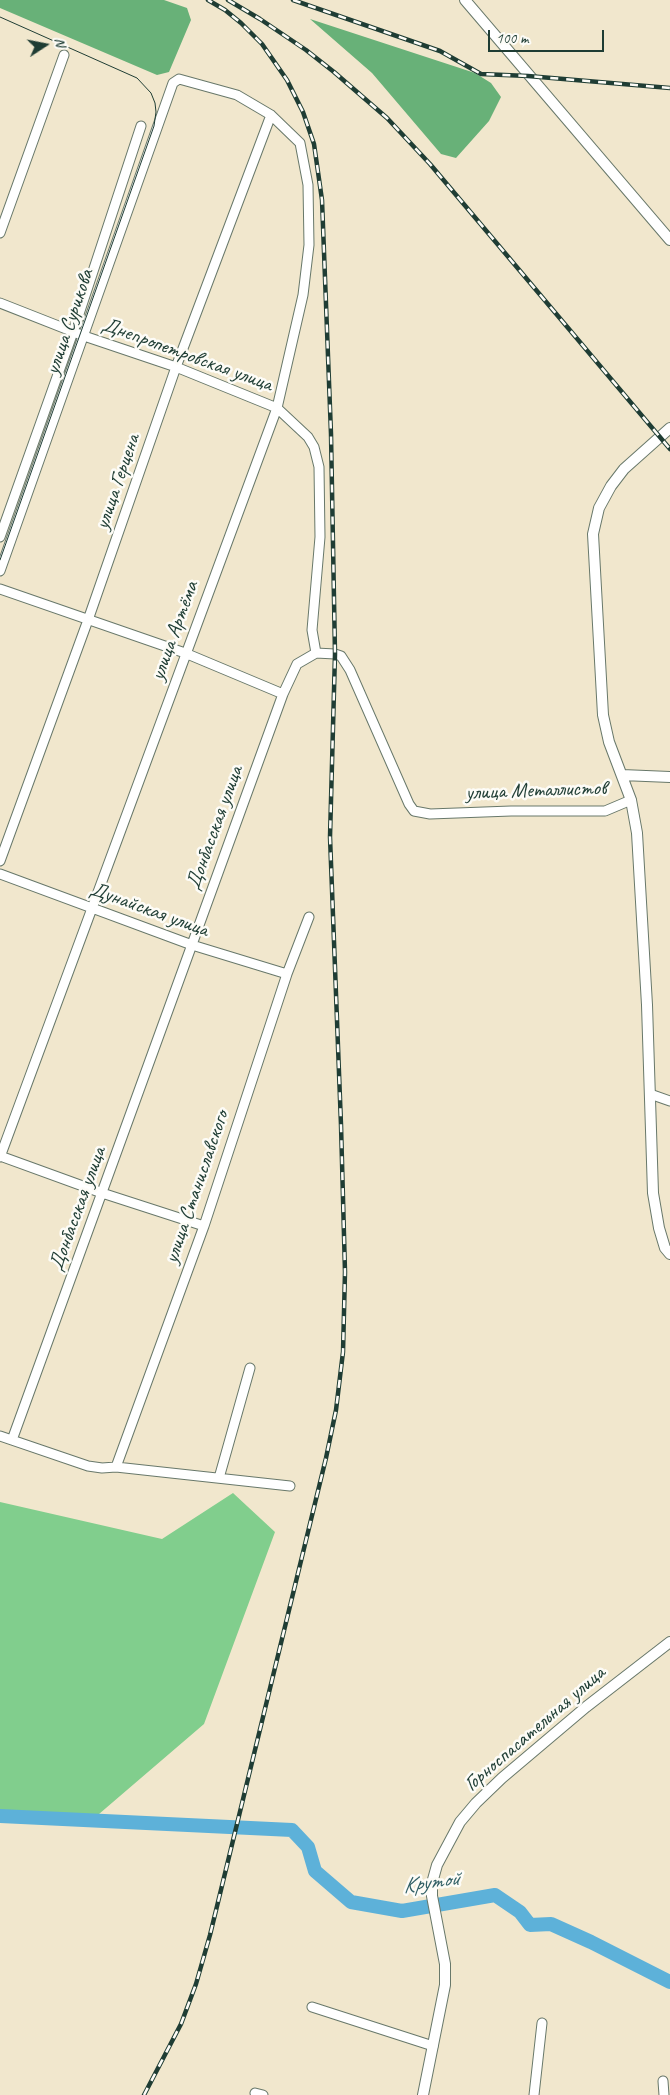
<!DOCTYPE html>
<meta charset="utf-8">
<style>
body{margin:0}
#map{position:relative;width:670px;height:2095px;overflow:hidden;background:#f1e7cd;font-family:Caveat,sans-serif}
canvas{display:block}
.north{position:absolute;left:20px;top:20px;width:50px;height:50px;-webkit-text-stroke:4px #fdfcf7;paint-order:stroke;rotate:79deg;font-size:14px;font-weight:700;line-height:20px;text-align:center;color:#1f3d34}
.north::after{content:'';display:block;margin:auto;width:18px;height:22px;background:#1f3d34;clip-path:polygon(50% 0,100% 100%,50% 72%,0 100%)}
.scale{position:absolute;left:488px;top:30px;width:116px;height:22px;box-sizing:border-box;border:2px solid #1f3d34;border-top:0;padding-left:6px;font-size:15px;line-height:18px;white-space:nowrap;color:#1f3d34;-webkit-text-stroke:4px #fdfcf7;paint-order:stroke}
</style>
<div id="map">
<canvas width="670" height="2095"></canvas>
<div class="north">N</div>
<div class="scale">100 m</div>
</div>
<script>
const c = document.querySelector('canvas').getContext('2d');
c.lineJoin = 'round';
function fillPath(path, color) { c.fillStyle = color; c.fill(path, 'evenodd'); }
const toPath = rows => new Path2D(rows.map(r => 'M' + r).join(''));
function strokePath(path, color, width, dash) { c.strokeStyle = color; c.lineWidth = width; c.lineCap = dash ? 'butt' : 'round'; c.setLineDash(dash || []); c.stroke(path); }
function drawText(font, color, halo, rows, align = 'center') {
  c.font = font + ' Caveat,sans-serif'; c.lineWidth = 5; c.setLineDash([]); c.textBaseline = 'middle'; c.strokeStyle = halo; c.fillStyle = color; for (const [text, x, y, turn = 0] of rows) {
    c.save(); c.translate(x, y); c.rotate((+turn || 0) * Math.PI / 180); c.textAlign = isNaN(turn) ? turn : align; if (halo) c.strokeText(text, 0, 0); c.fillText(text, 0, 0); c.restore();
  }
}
const green = toPath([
 [233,1493,275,1532,204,1724,99,1814,0,1819,0,1502,162,1539]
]);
const forest = toPath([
 [0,0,164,0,187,8,191,20,169,72,157,75,0,8],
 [310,19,475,73,491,83,501,97,489,121,456,158,441,154,372,73]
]);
const river = toPath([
 [0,1816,292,1830,308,1847,315,1871,351,1902,402,1911,495,1895,520,1912,530,1925,551,1924,591,1942,670,1982]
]);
const minor = toPath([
 [0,233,64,55],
 [0,303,84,336,176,367,277,408,308,437,314,447,319,467,320,537,312,630,316,653],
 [0,537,73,332,141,126],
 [0,571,173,83,179,79,237,95,271,115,300,143,308,185,309,245,303,295,277,408,0,1157],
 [0,589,185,653,283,694],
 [316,653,335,654,341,656,350,670,409,804,414,811,430,814,511,811,605,811,631,800],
 [0,861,88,620,176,367,271,115],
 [0,874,192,945,287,974],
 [650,1094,670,1101],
 [0,1156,102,1193,204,1226],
 [0,1436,88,1466,102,1468,116,1467,290,1486],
 [12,1440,283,694,297,664,316,653],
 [116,1467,204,1226,287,974,309,917],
 [219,1478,250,1368],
 [312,2007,433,2046],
 [663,2081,664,2095],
 [255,2093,263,2095],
 [534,2095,542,2023]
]);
const major = toPath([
 [465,0,670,240],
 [670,428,624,469,611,486,599,508,593,534,603,715,609,742,631,800,637,833,647,1005,653,1193,659,1228,665,1248,670,1254],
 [622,775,670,777],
 [423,2095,445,1985,445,1964,432,1896,432,1883,437,1865,460,1822,476,1803,502,1778,586,1707,670,1642]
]);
const tram = toPath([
 [0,17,137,78,151,93,155,103,156,112,154,126,0,560]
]);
const rail = toPath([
 [228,0,260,19,306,50,334,72,387,118,430,164,670,449],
 [293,0,440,51,481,74,528,76,670,88],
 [144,2095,181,2024,196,1984,210,1935,326,1458,336,1410,343,1352,345,1272,341,1125,330,837,335,654,331,434,322,200,314,144,303,112,287,80,262,44,241,23,225,10,208,0]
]);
const streetNames = [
 ["улица Сурикова",70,322,-71],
 ["Днепропетровская улица",187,355,20],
 ["улица Герцена",118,482,-71],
 ["улица Артёма",175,631,-70],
 ["улица Металлистов",536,791,-2],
 ["Донбасская улица",215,828,-70],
 ["Дунайская улица",149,910,20],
 ["улица Станиславского",197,1187,-71],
 ["Донбасская улица",78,1209,-70],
 ["Горноспасательная улица",535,1729,-41]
];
const waterNames = [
 ["Крутой",431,1883,-8]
];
fillPath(green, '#81ce8d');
fillPath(forest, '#68b178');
strokePath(river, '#5db1d9', 14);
strokePath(minor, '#68786a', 11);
strokePath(major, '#68786a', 12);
strokePath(minor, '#fff', 9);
strokePath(major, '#fff', 10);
strokePath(tram, '#1f3d34', 1);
strokePath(rail, '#1f3d34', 4.5);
strokePath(rail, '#fdfcf7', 2.5, [8]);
drawText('21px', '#1f3d34', '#fdfcf7', streetNames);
drawText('italic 22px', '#326066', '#fdfcf7', waterNames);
</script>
